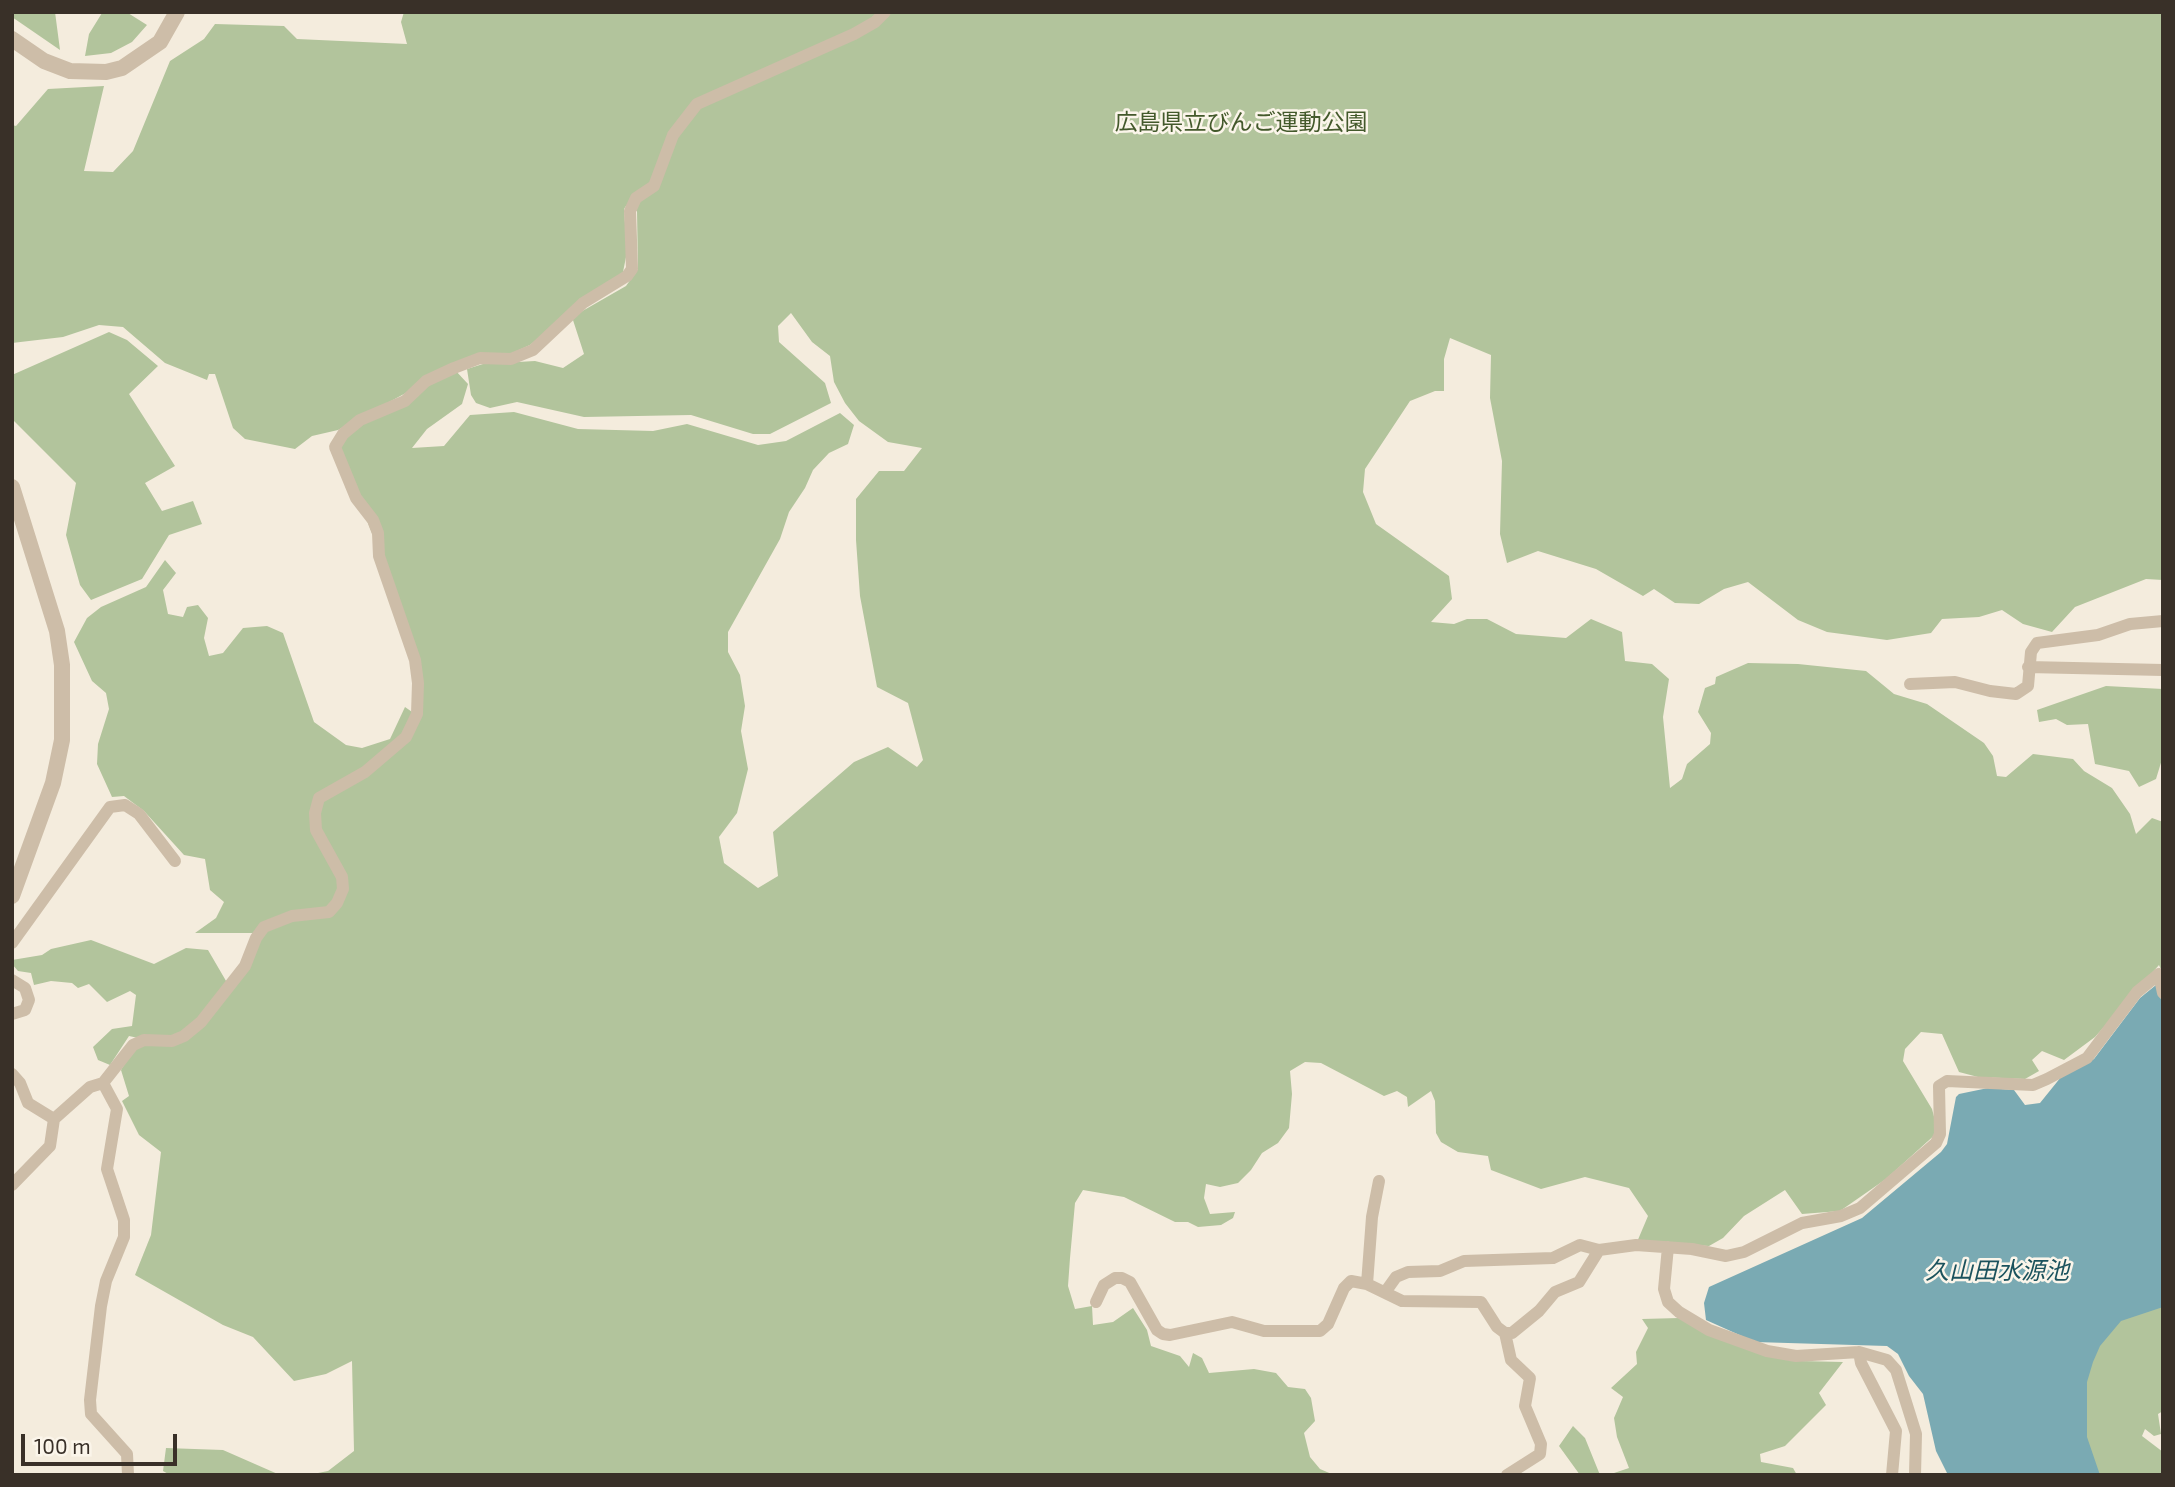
<!DOCTYPE html>
<meta charset="utf-8">
<style>
body{margin:0}
#map{position:relative;width:2175px;height:1487px;overflow:hidden;background:#f4ecdd;font-family:"Exo 2",sans-serif}
canvas{display:block}
.frame{position:absolute;inset:0;border:14px solid #393028;pointer-events:none}
.scale{position:absolute;left:21px;top:1434px;width:156px;height:32px;box-sizing:border-box;border:4px solid #393028;border-top:0;padding-left:9px;font-size:21px;line-height:24px;white-space:nowrap;color:#393028;-webkit-text-stroke:5px #fbf5ea;paint-order:stroke}
</style>
<div id="map">
<canvas width="2175" height="1487"></canvas>
<div class="frame"></div>
<div class="scale">100 m</div>
</div>
<script>
const c = document.querySelector('canvas').getContext('2d');
c.lineJoin = 'round';
function fillPath(path, color) { c.fillStyle = color; c.fill(path, 'evenodd'); }
const toPath = rows => new Path2D(rows.map(r => 'M' + r).join(''));
function strokePath(path, color, width, dash) { c.strokeStyle = color; c.lineWidth = width; c.lineCap = dash ? 'butt' : 'round'; c.setLineDash(dash || []); c.stroke(path); }
function drawText(font, color, halo, rows, align = 'center') {
  c.font = font + ' "Exo 2","Noto Sans JP",sans-serif'; c.lineWidth = 5; c.setLineDash([]); c.textBaseline = 'middle'; c.strokeStyle = halo; c.fillStyle = color; for (const [text, x, y, turn = 0] of rows) {
    c.save(); c.translate(x, y); c.rotate((+turn || 0) * Math.PI / 180); c.textAlign = isNaN(turn) ? turn : align; if (halo) c.strokeText(text, 0, 0); c.fillText(text, 0, 0); c.restore();
  }
}
const green = toPath([
 [12,12,55,12,60,50,12,17],
 [404,12,2163,12,2163,580,2146,579,2075,607,2052,632,2023,624,2002,610,1979,617,1942,619,1931,633,1887,640,1827,632,1798,620,1748,582,1724,589,1699,604,1675,603,1654,589,1643,596,1596,569,1538,551,1507,563,1500,534,1502,461,1490,398,1491,355,1450,338,1444,359,1444,391,1435,391,1410,401,1365,469,1363,492,1376,524,1449,576,1452,599,1431,622,1454,624,1467,619,1487,619,1516,634,1566,638,1591,619,1622,632,1625,661,1652,664,1669,679,1663,717,1670,788,1682,779,1687,764,1710,744,1711,733,1698,712,1705,688,1715,684,1716,677,1748,663,1798,664,1866,671,1894,694,1927,704,1984,743,1993,756,1997,776,2006,777,2033,754,2073,759,2084,771,2112,788,2130,814,2136,834,2152,818,2163,822,2163,974,2159,965,2095,1037,2064,1060,2042,1051,2032,1060,2039,1071,2025,1079,1978,1077,1959,1072,1942,1034,1921,1032,1905,1049,1903,1061,1932,1109,1938,1132,1886,1179,1840,1211,1802,1214,1785,1190,1744,1216,1723,1238,1709,1246,1637,1242,1648,1216,1629,1188,1585,1177,1541,1189,1491,1170,1488,1156,1458,1152,1441,1142,1436,1133,1435,1101,1431,1091,1408,1107,1407,1097,1397,1091,1384,1096,1321,1063,1305,1062,1290,1071,1292,1094,1289,1128,1278,1143,1262,1153,1251,1170,1238,1183,1220,1187,1206,1184,1204,1198,1210,1214,1235,1212,1233,1218,1221,1225,1198,1227,1188,1222,1175,1222,1124,1197,1083,1190,1075,1203,1070,1258,1068,1286,1075,1309,1092,1306,1093,1325,1113,1322,1133,1308,1147,1330,1151,1346,1180,1356,1189,1367,1193,1353,1202,1358,1209,1373,1254,1369,1276,1373,1288,1387,1305,1389,1311,1398,1315,1421,1304,1433,1310,1457,1320,1469,1334,1475,308,1475,328,1471,354,1451,352,1361,326,1374,294,1381,253,1337,223,1325,135,1275,151,1235,161,1152,139,1135,122,1101,129,1096,121,1070,134,1047,186,1038,266,929,293,918,330,915,346,889,319,829,321,800,408,738,420,683,381,556,338,447,344,435,427,383,455,370,468,384,462,404,427,429,412,448,444,446,470,415,514,412,578,429,653,431,687,424,758,445,786,441,840,413,854,425,848,444,829,453,813,470,805,488,789,512,780,539,728,632,728,652,740,675,745,706,741,731,748,769,737,813,719,837,724,863,758,888,778,876,773,832,854,762,888,747,917,767,923,760,908,703,877,687,860,596,856,540,856,499,879,471,904,471,922,448,888,442,859,421,845,403,834,382,830,356,812,342,791,313,778,326,779,342,825,383,831,403,770,434,753,434,691,415,584,417,517,402,490,408,476,403,471,395,467,369,483,364,535,361,563,368,584,354,572,317,626,286,638,269,637,211,626,206,624,209,627,252,623,272,530,345,510,354,479,353,338,430,312,436,295,449,245,439,233,428,215,374,209,374,207,380,165,363,123,327,99,325,63,337,12,343,12,125,16,126,48,89,104,86,84,171,113,172,133,151,170,61,204,39,215,24,284,26,297,39,407,44,401,22],
 [102,13,128,13,147,25,132,42,111,53,85,56,89,34],
 [109,332,127,340,158,366,129,394,175,466,145,483,162,511,193,501,202,524,169,535,142,579,91,600,80,585,66,535,76,483,12,419,12,375],
 [165,560,176,573,163,590,168,614,183,617,187,607,198,605,208,618,204,638,209,656,223,653,243,628,267,626,283,633,314,722,346,745,362,748,390,739,405,707,415,714,404,736,383,757,317,798,313,813,342,889,328,911,254,933,195,933,216,918,224,902,210,890,205,859,184,855,144,811,124,796,112,797,97,764,98,744,109,709,106,693,92,681,74,642,87,618,101,607,146,587],
 [2106,686,2163,689,2163,756,2156,779,2139,787,2129,771,2095,764,2088,724,2067,725,2056,719,2039,722,2037,710],
 [91,940,154,964,186,948,208,950,229,986,183,1035,143,1039,129,1036,110,1065,98,1060,93,1047,112,1029,132,1026,136,995,130,991,107,1002,89,984,78,988,72,983,51,981,34,985,31,973,18,971,12,964,12,960,42,955,51,949],
 [2163,1296,2163,1411,2158,1414,2161,1434,2154,1436,2145,1429,2142,1436,2163,1452,2163,1475,2100,1475,2087,1464,2076,1401,2087,1340],
 [1679,1318,1800,1361,1843,1362,1819,1393,1826,1405,1785,1446,1760,1454,1761,1462,1793,1468,1797,1475,1608,1475,1629,1468,1617,1437,1614,1418,1623,1397,1611,1388,1637,1364,1636,1352,1648,1328,1642,1319],
 [1573,1426,1585,1438,1600,1475,1580,1475,1559,1446],
 [166,1448,223,1450,280,1475,170,1475,163,1471]
]);
const water = toPath([
 [2156,985,2163,1005,2163,1307,2121,1321,2100,1346,2093,1362,2087,1382,2087,1437,2100,1475,1948,1475,1936,1451,1923,1394,1909,1376,1898,1354,1887,1346,1755,1342,1706,1320,1704,1303,1709,1287,1862,1218,1941,1152,1947,1144,1956,1097,1959,1094,1988,1088,2014,1090,2025,1105,2040,1103,2061,1077,2094,1059,2140,998]
]);
const minor = toPath([
 [2028,667,2163,670],
 [1910,684,1955,682,1990,691,2016,694,2028,686,2031,652,2037,643,2098,635,2130,624,2163,621],
 [12,943,110,807,125,805,139,814,175,861],
 [2159,974,2163,993],
 [12,980,25,988,29,1000,25,1010,12,1014],
 [12,1074,20,1083,28,1103,54,1119],
 [103,1083,117,1109,107,1169,124,1220,124,1237,106,1281,101,1306,90,1400,91,1414,127,1454,128,1475],
 [1379,1181,1372,1217,1367,1284,1402,1301,1481,1302,1497,1327,1505,1333,1512,1333,1539,1311,1555,1292,1579,1282,1599,1250,1636,1245,1692,1249,1726,1256,1744,1252,1802,1223,1841,1216,1860,1208,1936,1143,1940,1134,1939,1086,1947,1081,2033,1085,2047,1079,2087,1058,2137,992,2159,974],
 [12,1185,50,1146,54,1119,90,1087,103,1083,133,1045,144,1040,172,1041,184,1036,201,1022,245,966,256,938,264,927,292,916,329,912,337,903,343,889,342,877,316,830,315,813,319,798,365,772,406,737,417,714,418,683,415,660,379,556,378,533,373,520,356,498,335,447,343,434,360,420,405,401,426,381,454,368,480,358,511,359,533,350,583,303,627,276,632,269,630,211,636,198,654,186,673,135,697,104,854,34,875,22,885,12],
 [1668,1247,1664,1289,1668,1302,1679,1312,1709,1330,1767,1351,1796,1356,1859,1352,1887,1360,1896,1370,1916,1434,1915,1475],
 [1386,1291,1396,1277,1408,1272,1440,1271,1464,1261,1553,1258,1580,1245,1599,1250],
 [1096,1302,1104,1285,1115,1278,1122,1278,1130,1282,1157,1330,1163,1334,1170,1335,1232,1322,1264,1331,1320,1331,1328,1324,1344,1288,1351,1281,1367,1284],
 [1505,1333,1511,1360,1530,1378,1525,1406,1541,1444,1540,1454,1507,1475],
 [1859,1352,1861,1363,1896,1431,1892,1475]
]);
const tertiary = toPath([
 [12,39,44,61,70,71,106,72,122,68,160,42,177,12],
 [12,487,57,631,62,665,62,740,53,783,12,896]
]);
const parkNames = [
 ["広島県立びんご運動公園",1241,122]
];
const waterNames = [
 ["久山田水源池",1997,1271]
];
fillPath(green, '#b2c49c');
fillPath(water, '#7aaab3');
strokePath(minor, '#cdbda8', 12);
strokePath(tertiary, '#cdbda8', 16);
drawText('23px', '#43592b', '#fbf5ea', parkNames);
drawText('italic 24px', '#1b525d', '#fbf5ea', waterNames);
</script>
